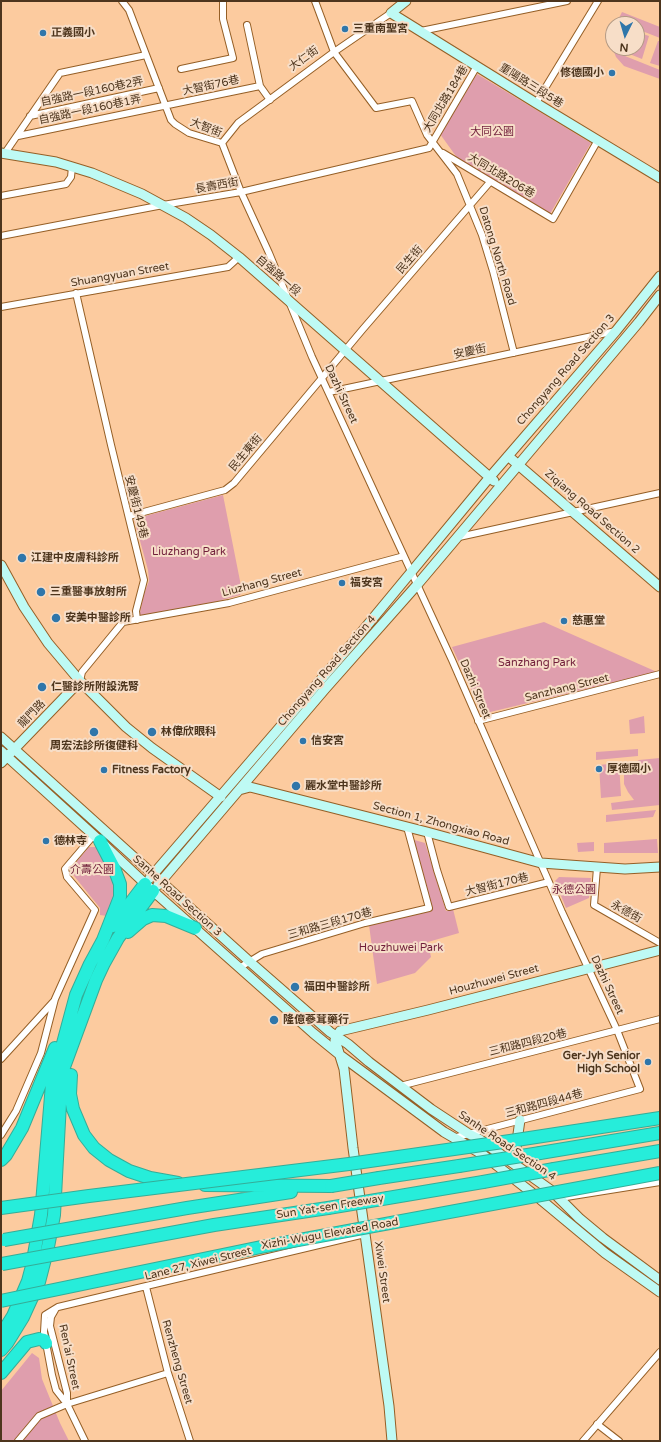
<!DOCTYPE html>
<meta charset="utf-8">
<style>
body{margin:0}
#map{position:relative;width:661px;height:1442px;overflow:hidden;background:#fccb9f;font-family:"Varela Round",sans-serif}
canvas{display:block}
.frame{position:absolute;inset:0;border:2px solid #4d351d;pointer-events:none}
.north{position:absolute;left:605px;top:16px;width:40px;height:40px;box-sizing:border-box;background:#f7dec8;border:1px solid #b39a84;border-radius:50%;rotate:185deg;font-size:11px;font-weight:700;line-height:16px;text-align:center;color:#4d351d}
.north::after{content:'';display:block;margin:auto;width:14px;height:18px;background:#2f76aa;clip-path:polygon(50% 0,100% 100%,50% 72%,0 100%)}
</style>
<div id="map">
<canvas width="661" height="1442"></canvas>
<div class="frame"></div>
<div class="north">N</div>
</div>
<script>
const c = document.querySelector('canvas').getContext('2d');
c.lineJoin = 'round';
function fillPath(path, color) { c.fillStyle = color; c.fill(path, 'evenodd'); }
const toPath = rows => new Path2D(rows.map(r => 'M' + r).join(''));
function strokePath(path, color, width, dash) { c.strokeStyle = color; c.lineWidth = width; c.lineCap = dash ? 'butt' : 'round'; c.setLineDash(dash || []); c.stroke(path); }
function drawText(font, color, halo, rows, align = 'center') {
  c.font = font + ' "Varela Round","Noto Sans TC",sans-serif'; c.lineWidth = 4; c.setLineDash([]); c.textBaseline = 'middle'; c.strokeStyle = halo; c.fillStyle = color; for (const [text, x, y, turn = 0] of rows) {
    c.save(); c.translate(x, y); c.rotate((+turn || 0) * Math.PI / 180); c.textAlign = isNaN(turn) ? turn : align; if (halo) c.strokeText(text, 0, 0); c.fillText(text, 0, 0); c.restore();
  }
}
const green = toPath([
 [622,12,660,27,660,38,637,29,637,24,624,24,624,23,618,20],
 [637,32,649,36,642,59,627,53,629,48,637,48],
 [613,37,613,48,622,48,621,51,625,56,660,70,660,79,624,66,616,57,612,47],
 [658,41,660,41,660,66,650,63],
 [477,74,591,143,550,214,458,159,440,134],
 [223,495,242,591,240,595,197,607,139,617,144,594,149,581,148,570,134,519],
 [544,622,657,672,482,714,452,647],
 [644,716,645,733,630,734,629,720],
 [638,749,638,756,596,760,596,752],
 [660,758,660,805,612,810,611,803,634,800,628,792,624,784,624,775,627,769,639,760],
 [619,763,621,796,601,798,599,765],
 [656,810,653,817,606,822,606,815],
 [411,839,425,843,446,911,453,909,459,933,428,942,431,957,415,973,377,984,369,925,432,911],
 [657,839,658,853,604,853,604,843],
 [594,842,594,851,578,852,577,843],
 [89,847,96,847,102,855,115,877,115,898,107,916,100,915,100,908,70,871,71,868],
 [559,877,591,878,589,898,566,908,555,881],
 [32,1353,39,1358,42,1379,60,1423,69,1441,1,1441,1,1391]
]);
const street = toPath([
 [122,1,129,10,171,120,175,124,189,133,222,143],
 [315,1,334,52,376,108,412,101,427,135,457,174,482,235,493,271,514,353],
 [247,25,260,86,270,100],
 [421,31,567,1],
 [181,69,233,58,223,19,223,1],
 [536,103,598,1],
 [30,116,159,88],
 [18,136,260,86],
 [222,143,241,192,269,253,312,357,452,660,562,912,617,1030,640,1089,453,1138],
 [222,143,238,123,334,52,391,13],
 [5,153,60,73,146,55],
 [443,153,553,219,598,140],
 [1,196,66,184,71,177,72,167],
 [1,236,163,205,241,192,429,148,477,66],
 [76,293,111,445,144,580,136,611,137,620],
 [1,307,228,267,239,257],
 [329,392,616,331],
 [129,516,225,490,234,483,363,329,490,182],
 [459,537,660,493],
 [80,681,82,672,123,622,229,603,404,556],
 [478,721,660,674],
 [427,832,437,870,449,907,549,882],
 [597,868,594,905,660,943],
 [239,968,262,954,365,923,429,908,407,827],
 [1,1059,54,1001],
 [400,1086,660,1019],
 [1,1135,16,1111,41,1053,55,999,95,910,67,877,65,869,94,835],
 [560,1198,660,1182],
 [146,1287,168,1373,190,1441],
 [55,1310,51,1317,50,1326,67,1393,67,1404],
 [597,1424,619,1441],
 [18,1441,39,1416,67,1404,168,1373],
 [85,1441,67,1404,56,1390,52,1375,44,1332,45,1315,58,1307,365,1234],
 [583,1441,660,1352]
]);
const secondary = toPath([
 [406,1,391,13,536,103,660,178],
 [1,153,56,162,92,173,142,194,186,218,211,235,239,257,494,481],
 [508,456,660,587],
 [1,565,24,607,48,643,80,681,126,727,152,748,221,797],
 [1,737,249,961,330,1032,348,1044,369,1062,431,1109,469,1134,479,1139,552,1191,579,1218,603,1238,660,1280],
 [1,751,100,841,153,891,313,1033,340,1055,444,1132,482,1154,540,1199,605,1253,660,1292],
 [1,763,80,681],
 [239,790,250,787,427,832,541,863,625,869,660,867],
 [150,878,355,640,489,478,616,331,660,276],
 [158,885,325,689,417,585,639,322,660,295],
 [514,1162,520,1120],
 [392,1441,389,1406,353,1148,344,1069,335,1040,337,1036,340,1031,428,1010,660,950]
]);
const highway = toPath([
 [113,926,145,884],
 [128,932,143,919,152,915,166,916,195,928],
 [71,1075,70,1094,73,1109,84,1135,94,1148,109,1160,129,1171,150,1178,178,1183],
 [540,1153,660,1133],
 [1,1160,6,1155,22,1128,55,1048],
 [554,1169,660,1151],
 [379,1178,459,1166],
 [205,1185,331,1186],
 [388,1198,483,1182],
 [84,1226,187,1208,291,1192],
 [73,1251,214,1225,328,1208],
 [1,1335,13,1316,28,1281,32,1266,41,1215,52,1084,76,995,90,964,103,940,120,897,120,884,114,868,100,841],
 [1,1350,7,1343,23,1317,39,1282,48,1247,54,1215,60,1103,64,1067,96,980,104,963,118,938,153,891],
 [1,1373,27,1342,39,1339,44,1340,46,1343]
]);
const highwayBridge = toPath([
 [459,1166,540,1153],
 [483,1182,554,1169],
 [331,1186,379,1178],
 [1,1208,89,1196,349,1164,510,1141,660,1118],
 [328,1208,388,1198],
 [4,1240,84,1226],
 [2,1264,73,1251],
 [1,1301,261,1247,660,1173]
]);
const markers = [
 [345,29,4,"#2f76aa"],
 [43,33,4,"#2f76aa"],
 [612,73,4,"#2f76aa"],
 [22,558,5,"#2f76aa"],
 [342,583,4,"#2f76aa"],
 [41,592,5,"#2f76aa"],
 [56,618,5,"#2f76aa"],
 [564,621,4,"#2f76aa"],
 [42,687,5,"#2f76aa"],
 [94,732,5,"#2f76aa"],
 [152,732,5,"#2f76aa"],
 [303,741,4,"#2f76aa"],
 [599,769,4,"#2f76aa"],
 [104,770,4,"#2f76aa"],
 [296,786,5,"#2f76aa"],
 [46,841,4,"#2f76aa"],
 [295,987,5,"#2f76aa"],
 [274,1020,5,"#2f76aa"],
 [648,1062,4,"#2f76aa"]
];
const poiNames = [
 ["三重南聖宮",353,29],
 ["正義國小",51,33],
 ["修德國小",604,73,"right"],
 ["江建中皮膚科診所",31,558],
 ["福安宮",350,583],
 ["三重醫事放射所",50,592],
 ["安美中醫診所",65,618],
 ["慈惠堂",572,621],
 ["仁醫診所附設洗腎",51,687],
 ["林偉欣眼科",161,732],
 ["信安宮",311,741],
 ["周宏法診所復健科",94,746,"center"],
 ["厚德國小",607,769],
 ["Fitness Factory",112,770],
 ["麗水堂中醫診所",305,786],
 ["德林寺",54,841],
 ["福田中醫診所",304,987],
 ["隆億蔘茸藥行",283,1020],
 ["Ger-Jyh Senior",640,1056,"right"],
 ["High School",640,1069,"right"]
];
const streetNames = [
 ["大仁街",304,59,-36],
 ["大智街76巷",211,86,-12],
 ["重陽路三段5巷",531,86,32],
 ["自強路一段160巷2弄",92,92,-12],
 ["大同北路184巷",446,99,-59],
 ["自強路一段160巷1弄",90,110,-12],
 ["大智街",206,128,21],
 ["大同北路206巷",501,176,31],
 ["長壽西街",217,186,-10],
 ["Datong North Road",497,256,73],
 ["民生街",410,260,-49],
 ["Shuangyuan Street",120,275,-10],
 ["自強路一段",278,276,41],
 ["安慶街",470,352,-12],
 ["Chongyang Road Section 3",566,370,-49],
 ["Dazhi Street",341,394,65],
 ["民生東街",246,453,-50],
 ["安慶街149巷",136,507,76],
 ["Ziqiang Road Section 2",592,512,41],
 ["Liuzhang Street",262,583,-15],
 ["Chongyang Road Section 4",327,671,-49],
 ["Sanzhang Street",567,688,-14],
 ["Dazhi Street",475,689,67],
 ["龍門路",32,714,-46],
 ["Section 1, Zhongxiao Road",441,824,15],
 ["大智街170巷",497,885,-14],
 ["Sanhe Road Section 3",177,896,42],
 ["永德街",626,912,29],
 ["三和路三段170巷",330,924,-16],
 ["Houzhuwei Street",494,980,-15],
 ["Dazhi Street",607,985,65],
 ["三和路四段20巷",528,1043,-14],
 ["三和路四段44巷",544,1104,-15],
 ["Sanhe Road Section 4",507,1146,34],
 ["Sun Yat-sen Freeway",330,1207,-9],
 ["Xizhi-Wugu Elevated Road",330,1234,-10],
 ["Lane 27, Xiwei Street",198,1264,-14],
 ["Xiwei Street",382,1272,82],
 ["Ren'ai Street",69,1357,78],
 ["Renzheng Street",177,1362,74]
];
const parkNames = [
 ["大同公園",492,132],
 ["Liuzhang Park",189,552],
 ["Sanzhang Park",537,663],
 ["介壽公園",92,870],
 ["永德公園",574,890],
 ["Houzhuwei Park",401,948]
];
fillPath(green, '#df9ead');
strokePath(street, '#955f26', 8);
strokePath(secondary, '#955f26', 11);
strokePath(highway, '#34ad98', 14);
strokePath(street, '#fff', 6);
strokePath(secondary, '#befaf4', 9);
strokePath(highway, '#26edda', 12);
strokePath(highwayBridge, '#34ad98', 14, []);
strokePath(highwayBridge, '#26edda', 12);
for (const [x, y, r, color] of markers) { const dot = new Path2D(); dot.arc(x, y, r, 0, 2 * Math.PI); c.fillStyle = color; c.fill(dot); strokePath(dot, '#f7dec8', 1.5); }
drawText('bold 11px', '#4d351d', '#f7dec8', poiNames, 'left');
drawText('11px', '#4d351d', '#f7dec8', streetNames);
drawText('11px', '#701e3a', '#f7dec8', parkNames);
</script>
